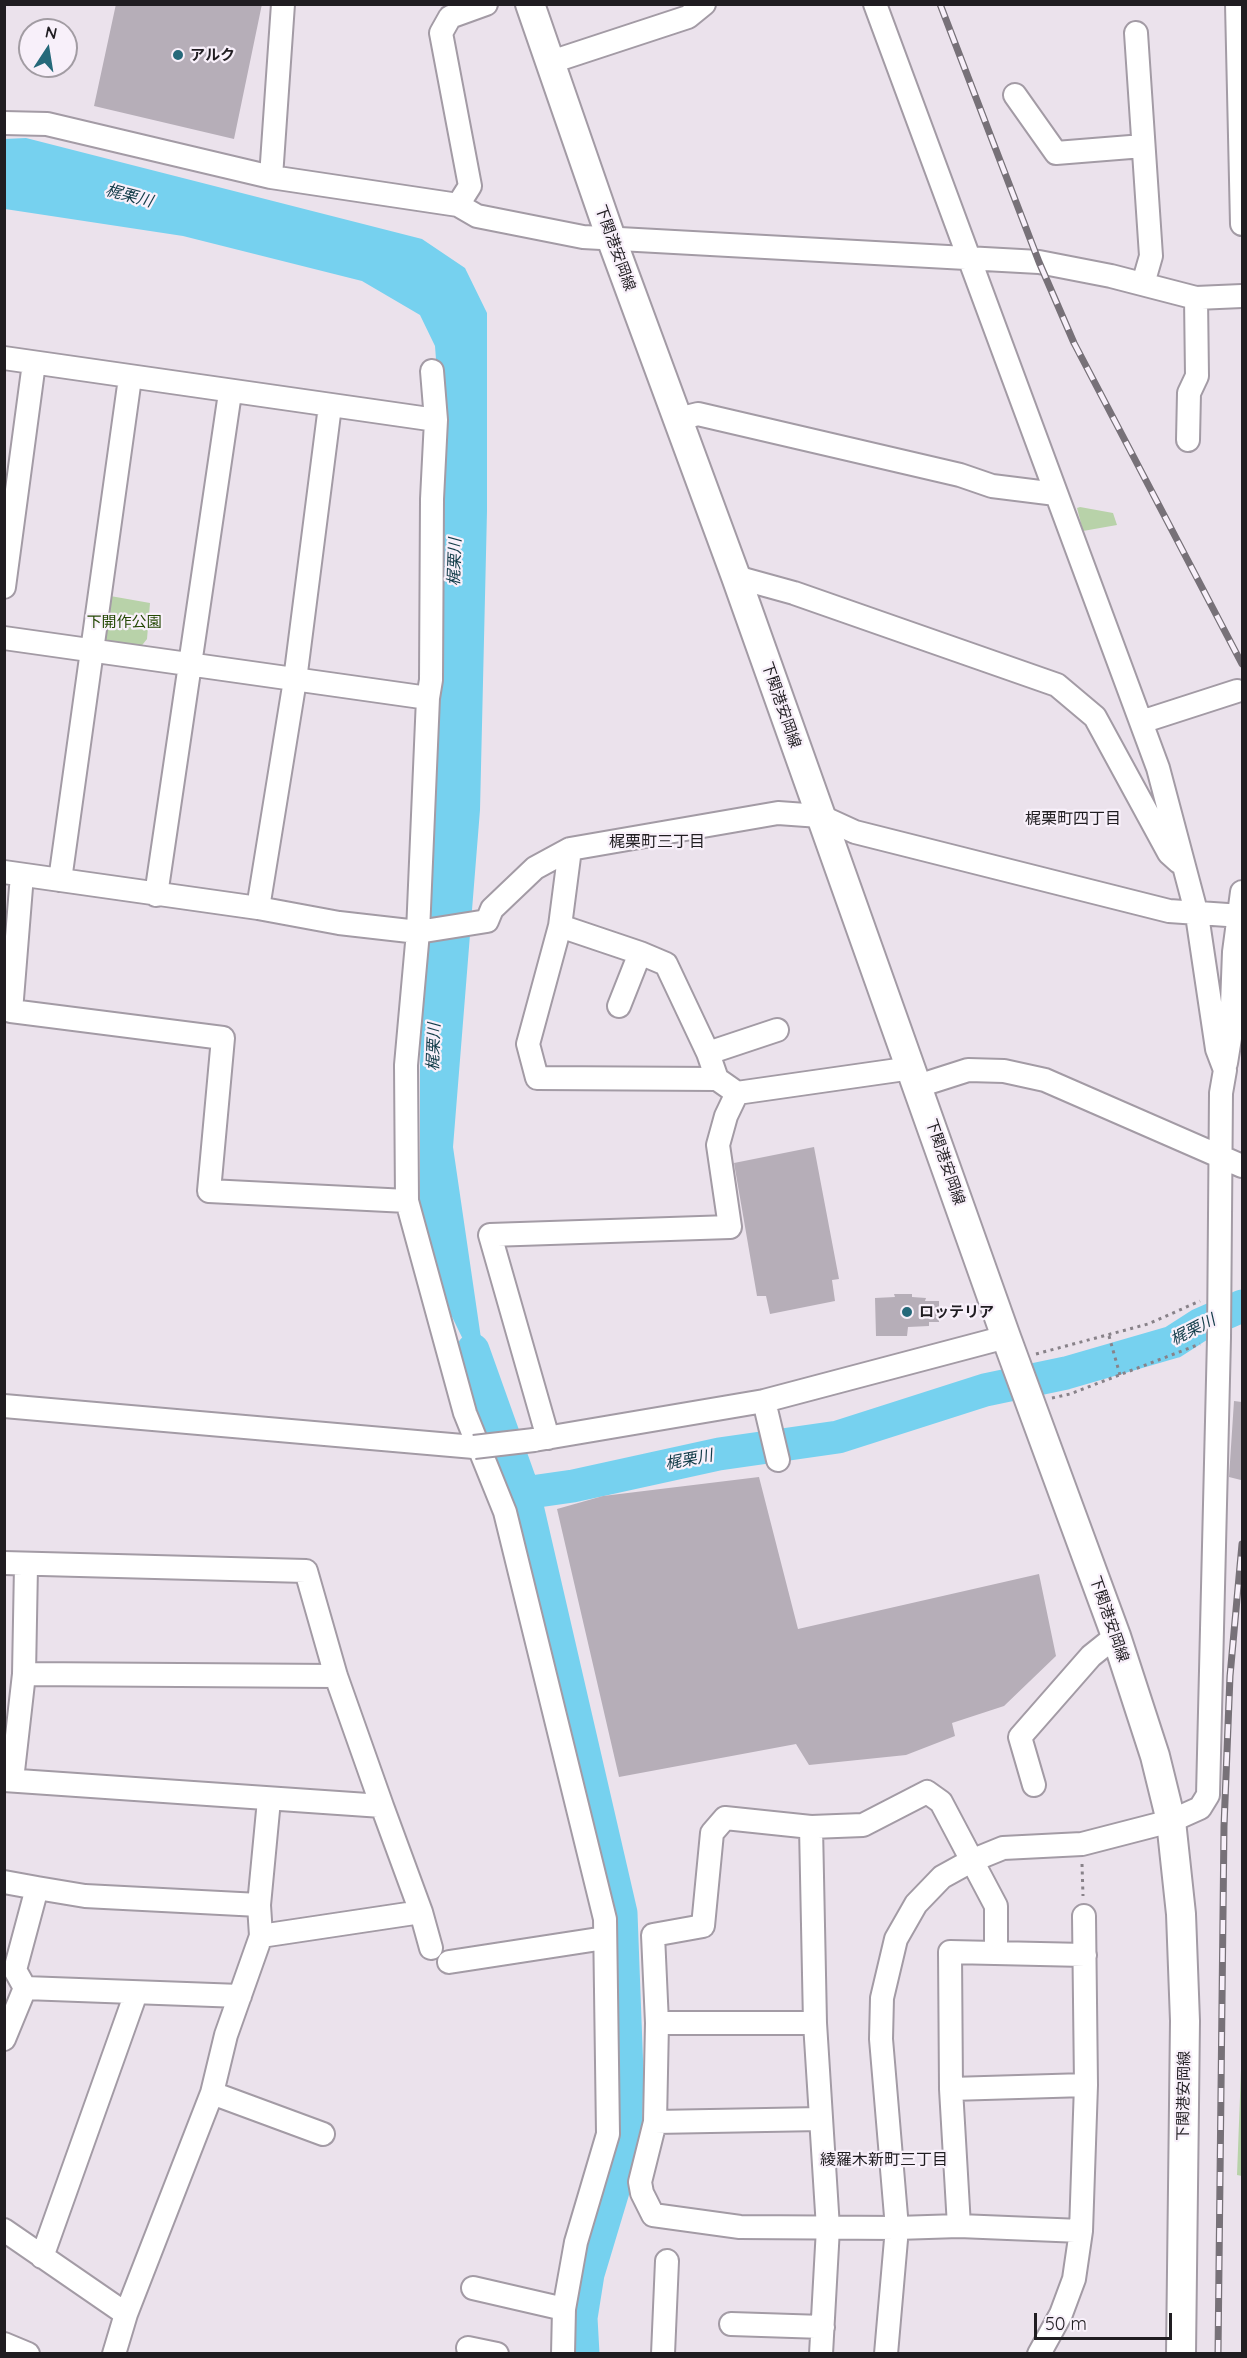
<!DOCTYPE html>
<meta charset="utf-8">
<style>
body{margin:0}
#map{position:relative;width:1247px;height:2358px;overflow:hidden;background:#ebe2ec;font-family:Quicksand,sans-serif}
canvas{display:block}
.frame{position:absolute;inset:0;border:6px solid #201d21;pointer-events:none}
.north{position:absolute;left:18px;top:18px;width:60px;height:60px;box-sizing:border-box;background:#f8f0fa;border:2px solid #a29ca3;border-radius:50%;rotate:12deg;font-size:16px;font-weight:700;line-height:24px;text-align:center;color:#201d21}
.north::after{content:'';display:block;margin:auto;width:21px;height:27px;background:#25697a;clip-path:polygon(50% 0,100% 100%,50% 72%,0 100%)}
.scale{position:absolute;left:1034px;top:2313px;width:138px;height:27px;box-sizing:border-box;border:3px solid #201d21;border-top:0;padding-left:8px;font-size:18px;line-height:21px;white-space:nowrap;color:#201d21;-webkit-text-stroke:4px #f8f0fa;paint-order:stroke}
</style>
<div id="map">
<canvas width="1247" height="2358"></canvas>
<div class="frame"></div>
<div class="north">N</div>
<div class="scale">50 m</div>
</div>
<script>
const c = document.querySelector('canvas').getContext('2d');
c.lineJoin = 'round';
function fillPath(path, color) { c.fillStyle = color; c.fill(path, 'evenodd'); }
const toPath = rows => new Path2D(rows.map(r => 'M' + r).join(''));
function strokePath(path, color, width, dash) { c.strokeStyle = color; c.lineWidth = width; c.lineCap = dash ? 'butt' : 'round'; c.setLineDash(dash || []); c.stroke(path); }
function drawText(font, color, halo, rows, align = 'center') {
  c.font = font + ' Quicksand,"Noto Sans JP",sans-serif'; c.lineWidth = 4.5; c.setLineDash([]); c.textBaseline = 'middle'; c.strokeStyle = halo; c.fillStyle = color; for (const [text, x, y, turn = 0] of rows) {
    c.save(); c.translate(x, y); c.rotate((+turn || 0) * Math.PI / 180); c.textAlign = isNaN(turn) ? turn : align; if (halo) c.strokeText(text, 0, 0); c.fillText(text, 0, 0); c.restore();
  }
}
const green = toPath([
 [1080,507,1113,513,1117,525,1083,531,1077,508],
 [99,594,150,603,147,639,139,649,98,640],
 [1242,2044,1242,2176,1237,2175]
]);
const water = toPath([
 [26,138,422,239,465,268,487,313,487,511,480,810,453,1147,489,1393,440,1292,420,1203,420,1065,442,438,435,346,420,315,362,281,183,236,5,209,4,139]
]);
const river = toPath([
 [473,1350,524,1493,621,1913,627,2073,625,2151,588,2274,581,2318,583,2354],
 [524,1493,573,1486,719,1454,838,1437,985,1390,1066,1373,1173,1342,1201,1324,1242,1306]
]);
const building = toPath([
 [116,4,262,4,234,139,94,106],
 [814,1147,839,1279,832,1280,835,1301,770,1314,766,1296,757,1296,734,1163],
 [894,1294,912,1294,912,1297,926,1298,925,1301,939,1301,939,1322,929,1322,929,1326,908,1327,907,1336,876,1336,875,1298,895,1297],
 [1234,1401,1242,1402,1241,1480,1229,1477],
 [759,1477,798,1629,1039,1574,1056,1656,1004,1706,952,1723,955,1736,906,1755,809,1765,796,1744,619,1777,557,1509,603,1496]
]);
const path = toPath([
 [1109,1336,1120,1375],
 [1036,1354,1148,1324,1200,1301],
 [1052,1398,1070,1394,1200,1344],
 [1082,1864,1083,1896]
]);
const minor = toPath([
 [875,4,1158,768,1197,915,1217,1049,1225,1070,1221,1093,1219,1338,1208,1795,1200,1808,1171,1821,1082,1844,1003,1848,971,1861,942,1877,916,1904,896,1939,882,1998,881,2039,897,2228,886,2354],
 [1237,4,1242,224],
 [1136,33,1151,256,1143,284],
 [551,62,688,17,704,4],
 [1015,95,1056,153,1143,146],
 [4,123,47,124,271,177,458,205,477,216,583,237,1039,262,1111,276,1196,298,1242,296],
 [271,177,283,4],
 [458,205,470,186,441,33,450,17,486,4],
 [4,358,436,420],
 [432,371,436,420,432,499,431,680,428,698,418,932,406,1065,407,1201,465,1413,505,1512,605,1919,608,2134,576,2242,564,2309,563,2354],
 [678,419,698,414,960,475,992,486,1056,494],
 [1188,440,1189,393,1197,376,1196,298],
 [736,577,794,593,1057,685,1095,717,1169,853,1179,862],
 [4,587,34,363],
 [4,638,428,698],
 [1141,722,1237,691],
 [4,872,258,908,339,923,418,932,487,921,492,909,535,868,570,849,778,813,820,816,855,832,1169,911,1242,916],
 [22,875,11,1011,223,1038,209,1191,407,1201],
 [60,880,130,378],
 [156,895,230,393],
 [258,908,295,680,330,406],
 [560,926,640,953,666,964,708,1053,717,1079],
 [619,1006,640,953],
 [708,1053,777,1030],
 [1226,1063,1231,1032,1234,952,1242,892],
 [918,1086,968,1070,1004,1071,1045,1080,1242,1166],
 [737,1093,912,1068],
 [764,1401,778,1460],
 [4,1406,474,1447],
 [548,1438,490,1235,730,1227,718,1145,726,1116,737,1093,717,1079,537,1078,528,1044,560,926,570,849],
 [534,1440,764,1401,1006,1337],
 [4,1563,306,1571,336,1676,382,1806,4,1780],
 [24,1674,336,1676],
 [12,1780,24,1674,26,1566],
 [1034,1785,1020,1737,1091,1656,1116,1636],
 [811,1827,815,2023,828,2228,821,2354],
 [4,1882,37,1888],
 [421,1912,431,1948],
 [261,1936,421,1912,382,1806],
 [996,1953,996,1906,941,1802,927,1792,863,1825,811,1827,725,1818,712,1833,703,1926,653,1935,657,2023,655,2122,640,2182,642,2193,653,2215,740,2227,897,2228,959,2226,1081,2231],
 [449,1962,605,1938],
 [25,1988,15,1970,37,1888,85,1896,259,1905],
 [657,2023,815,2023],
 [4,2039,25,1988,240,1996],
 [951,2089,1086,2085],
 [212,2093,323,2134],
 [655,2122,821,2119],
 [959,2226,951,2089,950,1952,1085,1955],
 [4,2230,126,2314],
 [42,2257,136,1993],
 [473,2288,564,2309],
 [731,2324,823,2327],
 [4,2344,28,2354],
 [468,2348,497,2354],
 [114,2354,126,2314,212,2093,226,2035,261,1936,259,1905,269,1800],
 [663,2354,667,2261],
 [1039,2354,1061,2314,1074,2279,1081,2231,1086,2085,1084,1916]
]);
const major = toPath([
 [530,4,611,238,736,577,1006,1337,1116,1636,1155,1756,1171,1821,1181,1914,1185,2021,1181,2354]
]);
const rail = toPath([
 [940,4,1039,262,1074,343,1242,664],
 [1218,2354,1224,1826,1230,1676,1242,1544]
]);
const minorBridge = toPath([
 [474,1447,534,1440]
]);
const markers = [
 [178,55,6,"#25697a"],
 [907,1312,6,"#25697a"]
];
const poiNames = [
 ["アルク",190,55],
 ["ロッテリア",919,1312]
];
const streetNames = [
 ["下関港安岡線",615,248,70],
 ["下関港安岡線",781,705,71],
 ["下関港安岡線",945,1162,71],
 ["下関港安岡線",1109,1619,71],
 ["下関港安岡線",1184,2096,-89]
];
const parkNames = [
 ["下開作公園",124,622]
];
const waterNames = [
 ["梶栗川",129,196,15],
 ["梶栗川",455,562,-88],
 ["梶栗川",434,1047,-88],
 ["梶栗川",1193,1330,-27],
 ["梶栗川",689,1460,-11]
];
const neighbourhoodNames = [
 ["梶栗町四丁目",1073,819],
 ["梶栗町三丁目",657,842],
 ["綾羅木新町三丁目",884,2160]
];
fillPath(green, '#b8d2a9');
fillPath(water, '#76d1ef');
strokePath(river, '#76d1ef', 33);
fillPath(building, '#b6aeb8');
strokePath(minor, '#a39ba5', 26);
strokePath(major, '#a39ba5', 32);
strokePath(path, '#888289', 3, [3, 4.5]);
strokePath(minor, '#fff', 22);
strokePath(major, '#fff', 28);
strokePath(rail, '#777178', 7);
strokePath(rail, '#f8f0fa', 4.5, [14]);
strokePath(minorBridge, '#a39ba5', 26, []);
strokePath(minorBridge, '#fff', 22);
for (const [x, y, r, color] of markers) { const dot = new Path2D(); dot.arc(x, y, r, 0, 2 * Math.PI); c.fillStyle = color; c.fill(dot); strokePath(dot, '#f8f0fa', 2); }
drawText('bold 15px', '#201d21', '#f8f0fa', poiNames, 'left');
drawText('15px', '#201d21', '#f8f0fa', streetNames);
drawText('15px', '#244804', '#f8f0fa', parkNames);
drawText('italic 16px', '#113b48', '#f8f0fa', waterNames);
drawText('16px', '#201d21', '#f8f0fa', neighbourhoodNames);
</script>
